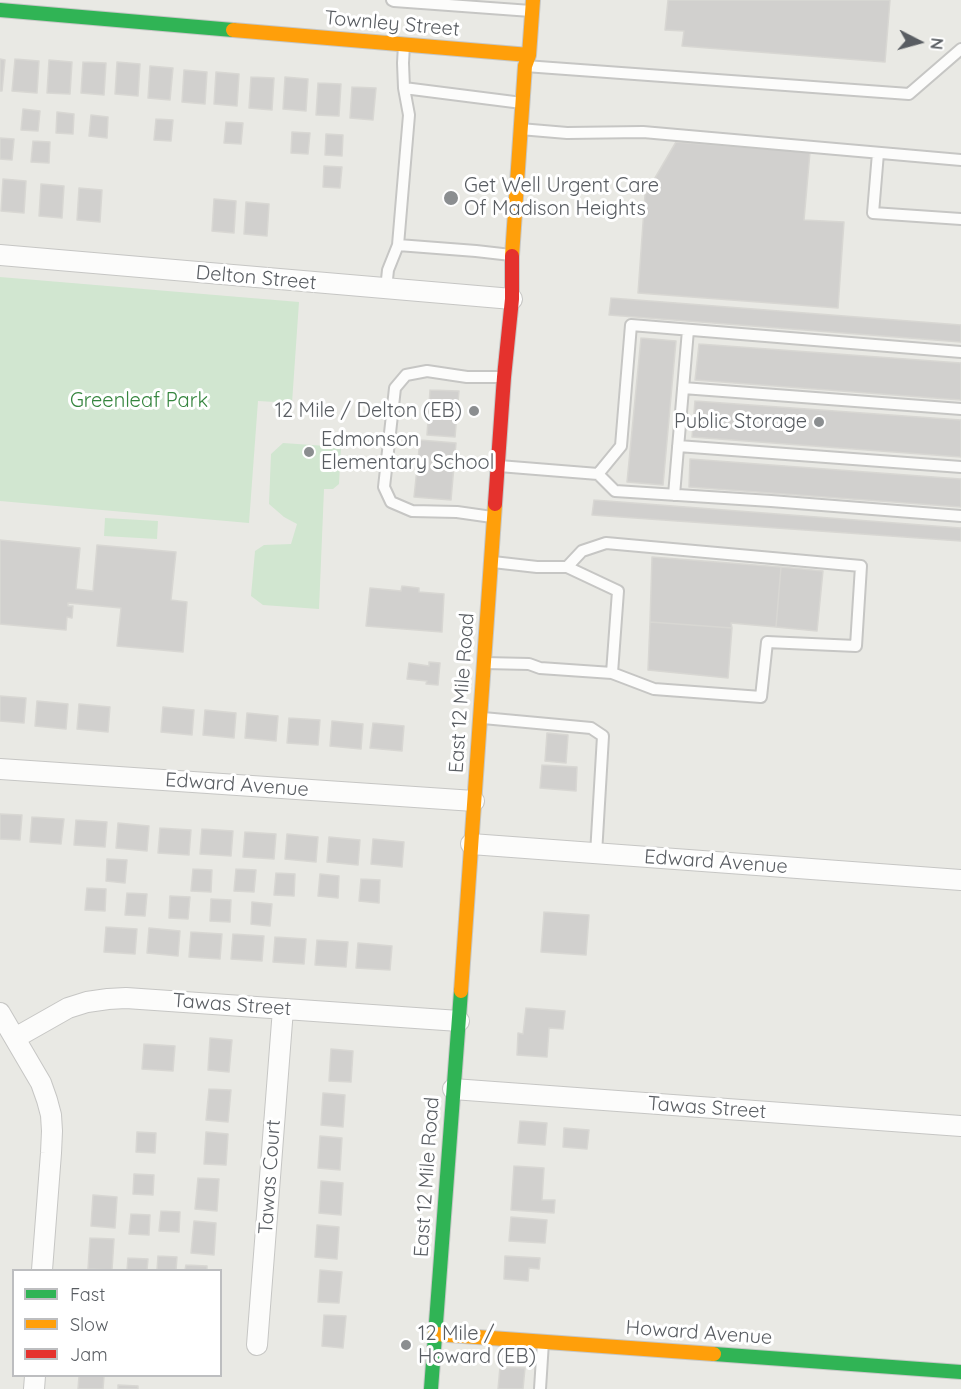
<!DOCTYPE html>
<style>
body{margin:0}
#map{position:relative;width:961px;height:1389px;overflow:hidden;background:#e9e9e4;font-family:Quicksand,sans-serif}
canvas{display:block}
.legend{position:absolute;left:12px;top:1269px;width:210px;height:108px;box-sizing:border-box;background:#fff;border:2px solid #bdbec0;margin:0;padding:8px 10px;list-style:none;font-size:18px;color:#595d62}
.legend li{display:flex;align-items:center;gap:12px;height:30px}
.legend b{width:30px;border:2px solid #bdbec0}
.north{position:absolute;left:889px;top:12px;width:60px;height:60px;-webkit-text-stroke:4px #fff;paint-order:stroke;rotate:96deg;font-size:16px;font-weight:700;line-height:24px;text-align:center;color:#595d62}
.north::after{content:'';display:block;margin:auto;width:21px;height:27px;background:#595d62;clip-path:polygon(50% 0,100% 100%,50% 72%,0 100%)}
</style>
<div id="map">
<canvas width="961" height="1389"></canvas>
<ul class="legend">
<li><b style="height:8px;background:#30b455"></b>Fast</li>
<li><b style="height:8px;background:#ff9f0a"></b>Slow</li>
<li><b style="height:8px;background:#e5322d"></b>Jam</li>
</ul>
<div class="north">N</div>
</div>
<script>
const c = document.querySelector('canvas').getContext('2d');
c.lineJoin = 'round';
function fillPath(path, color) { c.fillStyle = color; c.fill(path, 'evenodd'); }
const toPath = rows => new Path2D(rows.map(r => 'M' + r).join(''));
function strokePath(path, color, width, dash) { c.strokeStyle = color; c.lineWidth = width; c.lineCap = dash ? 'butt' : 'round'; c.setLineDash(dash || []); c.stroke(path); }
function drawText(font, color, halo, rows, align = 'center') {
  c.font = font + ' Quicksand,sans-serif'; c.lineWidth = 6; c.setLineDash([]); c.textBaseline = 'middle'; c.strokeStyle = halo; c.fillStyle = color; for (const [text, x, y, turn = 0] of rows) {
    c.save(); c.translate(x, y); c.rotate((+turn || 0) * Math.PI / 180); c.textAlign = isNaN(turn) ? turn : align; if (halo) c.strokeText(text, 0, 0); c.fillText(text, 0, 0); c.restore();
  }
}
const green = toPath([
 [0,277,299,302,292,403,258,401,249,523,0,501],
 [283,443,341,447,339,484,333,489,324,489,319,609,263,605,251,596,255,551,264,545,291,544,297,524,284,517,269,504,271,454],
 [105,518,158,521,157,539,104,536]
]);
const building = toPath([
 [668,0,890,0,885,62,682,46,684,31,665,30,668,0],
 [0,59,5,60,2,91,0,91,0,59],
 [15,59,39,61,37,93,12,91,15,59],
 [49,60,72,62,70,94,47,93,49,60],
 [83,62,106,63,104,95,81,93,83,62],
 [117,62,140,64,138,96,115,94,117,62],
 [150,66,173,68,170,100,148,98,150,66],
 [184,70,207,72,205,104,182,102,184,70],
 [216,72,239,74,237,106,214,104,216,72],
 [251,77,274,78,272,110,249,108,251,77],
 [285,77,308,79,306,111,283,109,285,77],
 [318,83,341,84,339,116,316,115,318,83],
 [352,87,376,88,373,120,350,118,352,87],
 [23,109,40,111,38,131,21,130,23,109],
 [57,112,74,114,73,134,56,133,57,112],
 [91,115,108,117,107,138,89,136,91,115],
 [156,119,173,120,171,141,154,140,156,119],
 [226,122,243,123,241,144,224,143,226,122],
 [292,132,310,133,308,154,291,153,292,132],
 [326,134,343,135,342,156,325,155,326,134],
 [0,138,14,139,12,160,0,159,0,138],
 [33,141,50,142,49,163,31,162,33,141],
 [676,142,810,152,804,220,844,222,838,308,638,293,645,195,676,142],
 [324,166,342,167,340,188,323,187,324,166],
 [3,179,26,181,24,213,1,211,3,179],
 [41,184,64,186,62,218,39,216,41,184],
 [79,188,102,190,100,222,77,220,79,188],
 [214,199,236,201,234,233,212,231,214,199],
 [246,202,269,204,267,236,244,234,246,202],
 [611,298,961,325,961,342,609,315,611,298],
 [641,338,676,341,663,485,627,482,641,338],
 [699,344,961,363,961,400,695,380,699,344],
 [430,390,459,391,455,437,427,435,430,390],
 [695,401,961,420,961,457,692,437,695,401],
 [420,440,456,443,451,500,414,497,420,440],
 [690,459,961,479,961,507,689,487,690,459],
 [594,500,961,528,961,541,592,515,594,500],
 [0,540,80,548,76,589,93,591,97,545,176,552,171,600,187,602,183,652,117,646,121,608,68,603,68,606,73,606,72,618,67,617,66,630,0,624,0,540],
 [652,557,781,567,776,627,731,623,732,628,650,622,652,557],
 [781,567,823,571,817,631,776,627,781,567],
 [402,586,419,588,419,592,444,594,442,632,366,626,370,588,401,591,402,586],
 [650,622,732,628,728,678,648,670,650,622],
 [429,662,440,663,438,685,426,684,427,681,407,679,409,663,429,666,429,662],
 [0,696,26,698,24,723,0,721,0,696],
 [37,701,68,704,66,729,35,726,37,701],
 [79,704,110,707,108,732,77,729,79,704],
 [163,707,194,710,192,735,161,732,163,707],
 [205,710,236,713,234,738,203,735,205,710],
 [247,713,278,716,276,741,245,738,247,713],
 [289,718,320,720,318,745,287,743,289,718],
 [332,721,363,724,361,749,330,746,332,721],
 [373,723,404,726,402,751,370,748,373,723],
 [547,733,568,735,566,763,545,761,547,733],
 [542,765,577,767,576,791,540,788,542,765],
 [0,814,22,815,20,840,0,839,0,814],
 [32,817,64,819,61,844,30,842,32,817],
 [76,820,107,822,105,847,74,845,76,820],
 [118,823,149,826,147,851,116,848,118,823],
 [160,828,191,830,189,855,158,853,160,828],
 [202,829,233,831,231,856,200,854,202,829],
 [245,832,276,834,274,859,243,857,245,832],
 [287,834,318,837,316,862,285,859,287,834],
 [329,837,360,840,358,865,327,862,329,837],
 [373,839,404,842,402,867,371,864,373,839],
 [107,859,127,860,125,883,106,881,107,859],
 [193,869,212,870,211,892,191,891,193,869],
 [236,869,256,870,254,892,234,891,236,869],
 [276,873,295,874,294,896,274,895,276,873],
 [320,874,339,876,338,898,318,896,320,874],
 [361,879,380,880,379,903,359,901,361,879],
 [87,888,106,889,105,911,85,910,87,888],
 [127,893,147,894,145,916,125,915,127,893],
 [170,896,190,897,188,919,169,918,170,896],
 [211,899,231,900,230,922,210,921,211,899],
 [252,902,272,904,270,926,251,924,252,902],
 [544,912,589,915,586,955,541,952,544,912],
 [106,927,137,929,135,954,104,952,106,927],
 [149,928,180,931,178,956,147,953,149,928],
 [191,932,222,934,220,959,189,957,191,932],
 [233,934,264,936,262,961,231,959,233,934],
 [275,937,306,939,304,964,273,962,275,937],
 [317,940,348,942,346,967,315,965,317,940],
 [358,943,392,946,390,970,356,968,358,943],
 [526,1008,565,1011,563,1029,549,1028,547,1057,517,1055,518,1033,523,1034,526,1008],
 [210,1038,232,1040,229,1072,208,1070,210,1038],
 [144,1044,175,1046,173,1071,142,1069,144,1044],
 [331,1049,353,1051,351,1082,329,1081,331,1049],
 [209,1089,231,1090,228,1122,206,1120,209,1089],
 [323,1093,345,1095,343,1127,321,1125,323,1093],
 [520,1121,547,1123,545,1145,518,1143,520,1121],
 [564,1128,589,1130,587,1149,563,1147,564,1128],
 [137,1132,156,1133,155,1153,136,1152,137,1132],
 [206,1132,228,1134,226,1165,204,1164,206,1132],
 [320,1136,342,1138,340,1170,318,1168,320,1136],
 [514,1166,544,1168,542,1200,555,1200,554,1213,511,1210,514,1166],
 [134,1174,154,1175,153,1195,133,1194,134,1174],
 [198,1178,219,1179,217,1211,195,1209,198,1178],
 [321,1181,343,1183,341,1215,319,1213,321,1181],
 [93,1195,117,1197,115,1228,91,1226,93,1195],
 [161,1211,180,1212,179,1232,159,1231,161,1211],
 [131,1214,150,1215,149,1235,129,1234,131,1214],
 [511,1217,547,1220,545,1243,509,1241,511,1217],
 [194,1221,216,1223,214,1255,191,1253,194,1221],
 [317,1225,339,1227,337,1259,315,1257,317,1225],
 [90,1238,114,1239,112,1270,88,1269,90,1238],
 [158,1256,177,1257,176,1270,157,1270,158,1256],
 [505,1256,540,1258,539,1269,529,1268,528,1281,504,1279,505,1256],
 [128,1258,148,1259,147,1270,127,1270,128,1258],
 [186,1265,207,1266,207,1270,185,1270,186,1265],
 [320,1270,342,1272,339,1303,318,1302,320,1270],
 [324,1315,346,1316,343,1348,322,1346,324,1315],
 [500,1367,525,1368,523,1389,498,1389,500,1367],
 [79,1376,104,1376,103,1389,78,1389,79,1376],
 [118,1385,138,1386,138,1389,118,1389,118,1385]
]);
const lane = toPath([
 [392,0,394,1,531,11],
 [525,66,909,94,961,49],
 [404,88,522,103],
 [520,129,567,133,643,132,961,160],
 [878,153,873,213,961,219],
 [398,245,476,251,511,255],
 [386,289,388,270,398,245,409,115,404,88,403,63,404,45],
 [683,388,961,409],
 [678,446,961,467],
 [499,466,598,474,615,491,771,501,961,516],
 [598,474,621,446,631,325,961,352],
 [674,495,688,330],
 [492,517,457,512,412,511,391,502,384,487,395,388,406,375,427,371,467,377,504,377],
 [493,562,537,567,567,567,618,591,612,673],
 [484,663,529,664,540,668,612,673,654,689,761,697,767,642,856,646,861,566,606,543,582,551,567,567],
 [483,718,591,728,603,736,596,854],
 [540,1389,543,1342]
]);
const street = toPath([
 [0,255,512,299],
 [0,769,474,801],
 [471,844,961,880],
 [0,1013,41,1083,47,1100,51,1115,52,1131,51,1153,42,1270],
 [15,1038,68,1008,87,1002,108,999,126,998,459,1021],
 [453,1089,961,1126],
 [257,1345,283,1009],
 [34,1389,35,1376]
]);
const fast = toPath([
 [0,10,233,30],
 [714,1354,961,1372],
 [431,1389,461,991]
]);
const slow = toPath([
 [233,30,529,55],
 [512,256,525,66,529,55,533,0],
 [461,991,495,504],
 [435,1334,714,1354]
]);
const jam = toPath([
 [495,504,504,377,512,299,512,256]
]);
const markers = [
 [451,198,8,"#8b8e90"],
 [474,411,6,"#8b8e90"],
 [819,422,6,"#8b8e90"],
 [309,452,6,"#8b8e90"],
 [406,1345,6,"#8b8e90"]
];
const streetNames = [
 ["Townley Street",392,24,5],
 ["Delton Street",256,278,5],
 ["East 12 Mile Road",462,693,-86],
 ["Edward Avenue",237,785,4],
 ["Edward Avenue",716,862,4],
 ["Tawas Street",232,1005,4],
 ["Tawas Street",707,1108,4],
 ["Tawas Court",270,1177,-86],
 ["East 12 Mile Road",427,1177,-86],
 ["Howard Avenue",699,1333,4]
];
const poiNames = [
 ["Get Well Urgent Care",464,186],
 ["Of Madison Heights",464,209],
 ["12 Mile / Delton (EB)",462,411,"right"],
 ["Public Storage",807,422,"right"],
 ["Edmonson",321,440],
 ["Elementary School",321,463],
 ["12 Mile /",418,1334],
 ["Howard (EB)",418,1357]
];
const parkNames = [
 ["Greenleaf Park",139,401]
];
fillPath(green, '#d1e6d0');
fillPath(building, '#d1d0ce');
strokePath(building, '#d8d7d3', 1.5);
strokePath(lane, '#c6c6c4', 14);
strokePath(street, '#c6c6c4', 22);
strokePath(fast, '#c6c7c6', 16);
strokePath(slow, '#c6c7c6', 16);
strokePath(jam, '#c6c7c6', 16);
strokePath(lane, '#fcfcfb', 10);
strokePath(street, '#fcfcfb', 20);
strokePath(fast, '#30b455', 14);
strokePath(slow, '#ff9f0a', 14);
strokePath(jam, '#e5322d', 14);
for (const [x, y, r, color] of markers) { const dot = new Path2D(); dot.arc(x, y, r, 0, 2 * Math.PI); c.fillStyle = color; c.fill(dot); strokePath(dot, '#fff', 2); }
drawText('20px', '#595d62', '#fff', streetNames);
drawText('20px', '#595d62', '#fff', poiNames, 'left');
drawText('20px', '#35853e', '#fff', parkNames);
</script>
